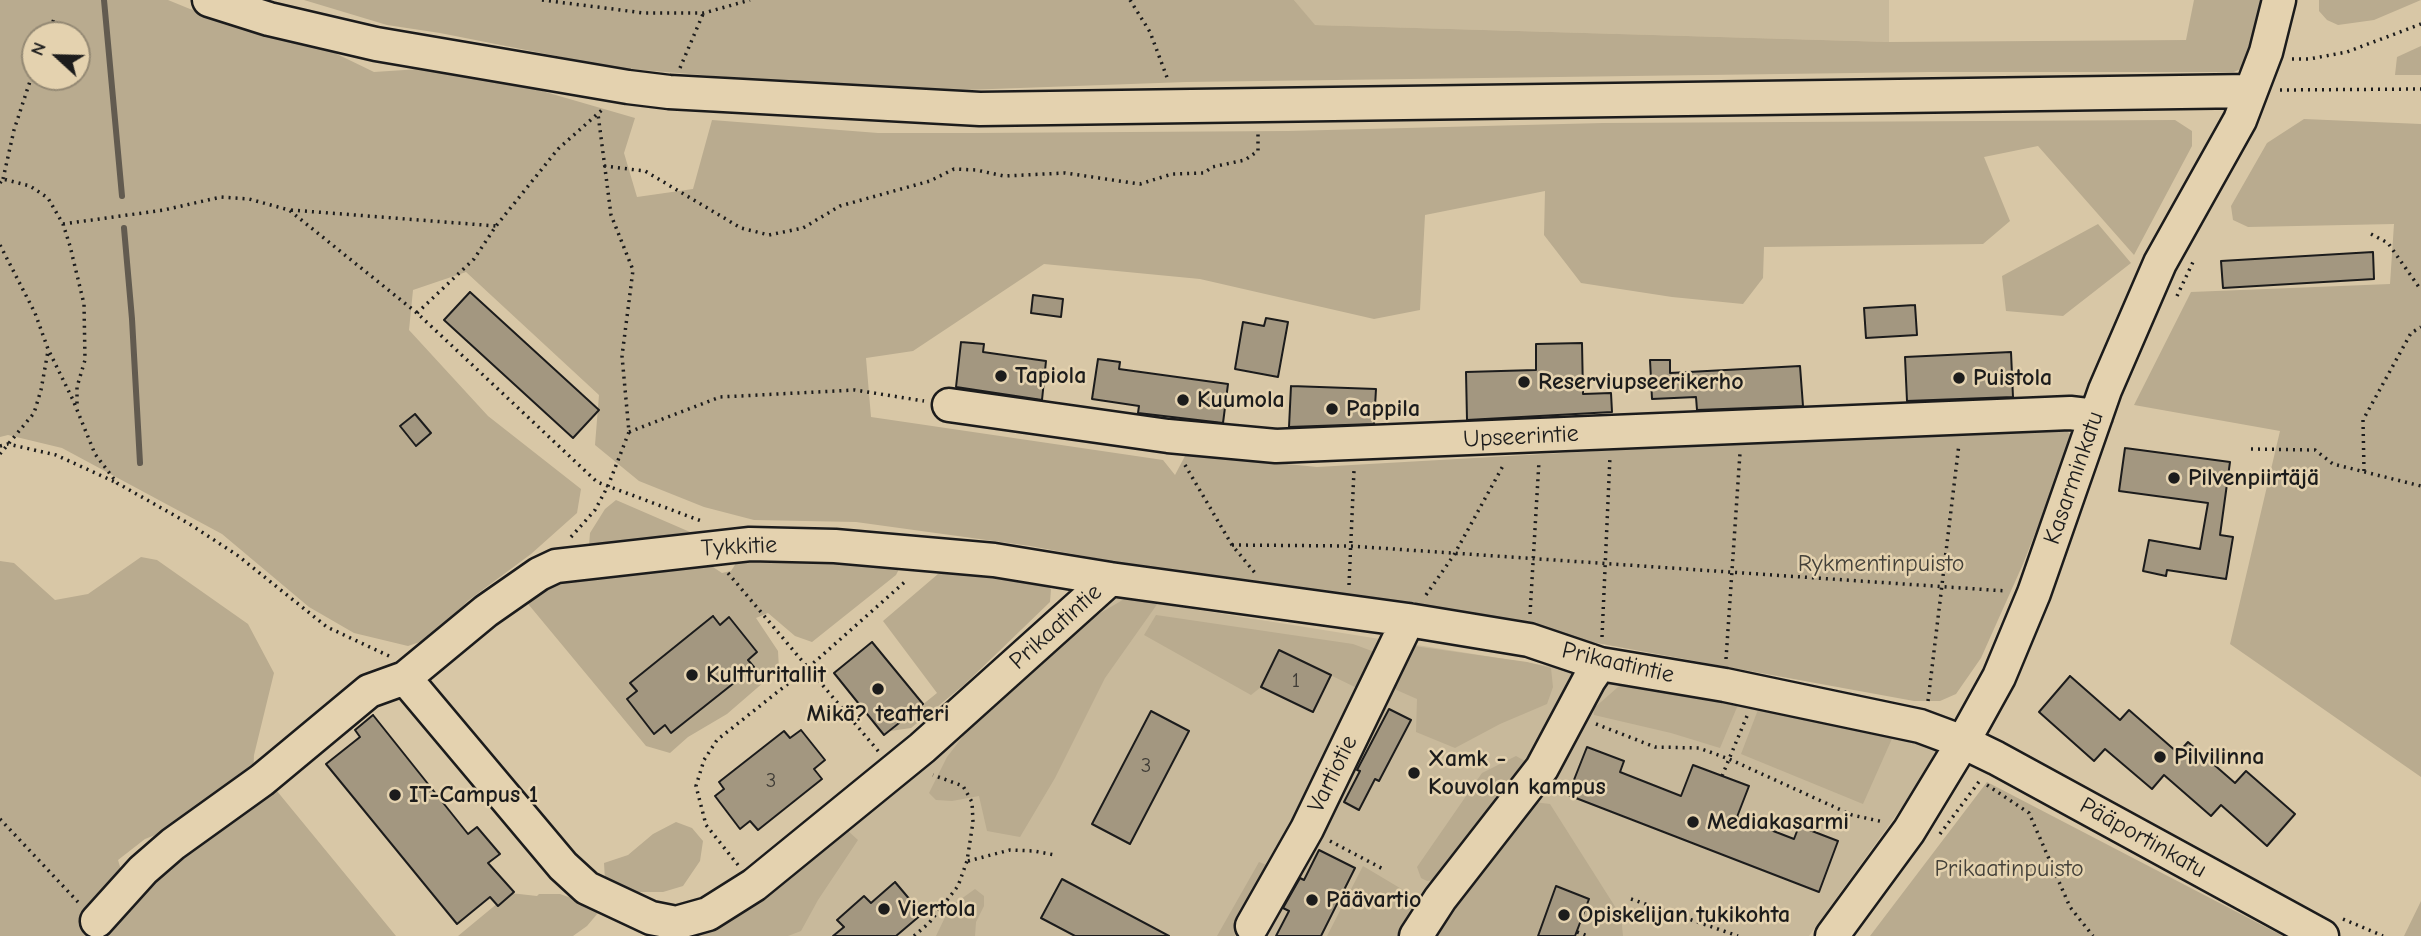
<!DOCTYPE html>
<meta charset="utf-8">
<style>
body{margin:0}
#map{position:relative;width:2421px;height:936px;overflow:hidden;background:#d8c7a6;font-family:"Comic Neue",sans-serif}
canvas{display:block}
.north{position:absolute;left:21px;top:21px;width:70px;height:70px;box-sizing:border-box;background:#e4d2af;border:2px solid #948974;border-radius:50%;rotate:292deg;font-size:19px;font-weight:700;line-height:28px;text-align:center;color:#1c1c1c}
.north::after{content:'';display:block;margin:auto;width:24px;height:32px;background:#1c1c1c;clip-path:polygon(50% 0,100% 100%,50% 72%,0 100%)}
</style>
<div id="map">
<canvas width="2421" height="936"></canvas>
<div class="north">N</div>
</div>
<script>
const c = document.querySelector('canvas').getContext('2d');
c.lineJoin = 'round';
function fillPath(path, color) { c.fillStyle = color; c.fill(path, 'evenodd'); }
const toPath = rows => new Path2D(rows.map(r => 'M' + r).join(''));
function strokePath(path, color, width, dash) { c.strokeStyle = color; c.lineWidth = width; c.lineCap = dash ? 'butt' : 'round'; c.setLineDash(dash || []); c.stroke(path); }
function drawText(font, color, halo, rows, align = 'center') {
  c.font = font + ' "Comic Neue",sans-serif'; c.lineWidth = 5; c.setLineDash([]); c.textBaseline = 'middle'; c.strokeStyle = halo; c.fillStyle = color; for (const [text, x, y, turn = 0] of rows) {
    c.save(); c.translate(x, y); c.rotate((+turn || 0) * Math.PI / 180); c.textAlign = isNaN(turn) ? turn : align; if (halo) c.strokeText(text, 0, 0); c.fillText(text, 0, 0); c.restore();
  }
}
const built = toPath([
 [1294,0,1889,0,1889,42,1314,25],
 [1111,596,1892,721,1940,746,1907,800,1809,936,713,936]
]);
const green = toPath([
 [0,0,168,0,190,9,310,41,374,72,435,68,497,78,635,118,624,153,637,197,693,189,712,120,878,133,974,133,1288,131,1603,123,2175,120,2192,131,2192,146,2134,255,2038,146,1984,157,2010,221,1983,244,1764,247,1763,278,1743,304,1672,297,1581,283,1544,235,1545,191,1425,215,1420,310,1374,319,1200,279,1044,264,913,351,866,358,871,417,1163,460,1175,475,1186,454,1317,467,2052,425,2063,427,2070,434,2069,447,2023,564,1981,658,1956,694,1940,701,1914,701,1394,606,1125,569,1127,564,1030,546,856,522,754,520,704,507,639,481,595,445,599,395,466,272,413,290,409,330,488,416,581,489,577,513,531,554,469,600,429,639,408,646,354,633,309,607,222,534,62,448,8,435,0,437],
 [35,35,77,35,77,77,35,77],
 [304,0,1294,0,1315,25,1889,42,2186,40,2194,0,2266,0,2245,67,2234,72,1929,72,1186,82,909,92,617,68,440,33,387,25],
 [2319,0,2421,0,2374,20,2338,25,2327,20,2319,11],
 [2421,46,2421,75,2395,75,2397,57],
 [2304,119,2421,124,2421,777,2230,644,2280,431,2134,405,2191,292,2390,284,2394,224,2248,227,2233,220,2231,206,2267,143],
 [2098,224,2131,263,2063,316,2006,311,2002,276],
 [616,500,690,532,589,546,590,533,605,509],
 [141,557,157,560,248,624,274,673,254,755,253,778,184,824,145,839,118,860,121,870,136,891,272,785,396,936,0,936,0,561,14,563,55,600,88,594],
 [792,558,902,563,896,575,812,642,795,636,768,613,756,618,778,651,779,669,727,714,688,737,670,753,646,746,524,599,543,584,570,577,707,563,722,573,731,571,738,560],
 [967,572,1043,582,1051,589,1050,602,964,685,911,728,890,731,937,693,883,621,938,574],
 [1126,598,1158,603,1105,678,1055,778,1020,837,987,831,979,796,952,801,936,800,929,793,947,757,985,708,1092,618],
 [1156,615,1353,644,1380,654,1363,691,1279,650,1261,687,1251,695,1144,635],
 [1414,646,1527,662,1551,668,1553,687,1547,704,1500,724,1455,748,1416,732,1417,699,1392,688],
 [1626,680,1740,700,1720,748,1671,733,1594,715,1593,709],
 [1761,702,1895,732,1863,804,1741,754],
 [1516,756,1525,761,1525,768,1438,880,1427,881,1421,878,1417,867,1482,773],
 [1987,782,2283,936,1870,936],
 [1534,802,1550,804,1621,916,1623,936,1436,936,1448,912],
 [676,822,692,828,703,841,700,861,683,886,663,892,637,892,605,880,604,863,628,855,653,834],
 [848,831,858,840,818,900,801,931,788,936,676,936,747,908,756,893,787,873,808,863,818,850,838,833],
 [1259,862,1269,866,1241,916,1235,936,1217,936],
 [1363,866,1425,903,1402,936,1327,936],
 [975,889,984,896,984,906,976,922,975,936,936,936,950,907],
 [510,893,537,896,539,894,560,894,585,903,598,913,587,926,573,936,458,936],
 [2421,901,2421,936,2404,936]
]);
const stream = toPath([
 [104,0,122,196],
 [124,228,132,319,140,463]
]);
const building = toPath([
 [2373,252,2374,279,2223,288,2221,261,2373,252],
 [470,292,599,410,573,438,444,320,470,292],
 [1033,295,1063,299,1061,317,1031,313,1033,295],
 [1915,305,1917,335,1866,338,1864,308,1915,305],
 [1266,318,1288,322,1278,377,1235,369,1243,322,1264,326,1266,318],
 [961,342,984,344,983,352,1046,361,1042,400,956,387,961,342],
 [1582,343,1583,394,1611,393,1612,412,1467,420,1466,372,1536,370,1536,344,1582,343],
 [2011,352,2013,397,1907,401,1905,357,2011,352],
 [1098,359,1120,362,1119,369,1228,384,1223,423,1138,413,1139,406,1092,399,1098,359],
 [1650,360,1670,360,1670,373,1800,366,1803,406,1697,410,1696,397,1652,399,1650,360],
 [1291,386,1376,389,1374,424,1289,427,1291,386],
 [415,414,431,433,416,446,400,426,415,414],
 [2125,448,2230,462,2220,535,2233,537,2226,579,2167,570,2166,576,2143,571,2149,540,2200,549,2208,503,2119,491,2125,448],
 [713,616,720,625,729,617,757,652,748,660,754,667,671,733,665,725,654,734,627,699,637,691,630,683,713,616],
 [872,642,923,704,884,735,834,673,872,642],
 [1279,650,1331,675,1313,712,1261,687,1279,650],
 [2070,676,2120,720,2129,710,2178,753,2188,742,2235,783,2246,771,2295,814,2267,846,2221,805,2211,816,2164,775,2152,789,2105,749,2094,761,2039,712,2070,676],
 [1389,709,1411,720,1379,781,1375,779,1359,810,1344,802,1360,771,1357,770,1389,709],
 [1151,711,1189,731,1130,844,1092,824,1151,711],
 [373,715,468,834,477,827,500,854,488,863,514,892,498,906,490,897,457,924,326,764,360,737,355,730,373,715],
 [801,730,825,760,814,769,822,779,758,830,750,821,740,829,715,796,724,789,719,782,784,731,790,738,801,730],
 [1587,747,1624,761,1620,772,1681,796,1693,765,1749,786,1737,817,1794,839,1799,826,1838,841,1819,892,1568,795,1587,747],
 [1319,850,1355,868,1321,936,1276,936,1289,911,1283,908,1300,878,1304,880,1319,850],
 [1062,879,1169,936,1075,936,1041,918,1062,879],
 [895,882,922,914,896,936,833,936,844,927,837,920,864,896,871,903,895,882],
 [1556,886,1589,899,1575,936,1538,936,1556,886]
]);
const path = toPath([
 [542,0,644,13,704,13,750,0],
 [1130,0,1150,32,1168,80],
 [48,35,55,16],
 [2292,59,2309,59,2347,52,2421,24],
 [680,68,703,14],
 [2280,90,2421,89],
 [604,166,645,171,741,228,769,235,803,228,840,206,930,181,954,169,976,170,1004,176,1065,173,1140,184,1172,174,1204,173,1212,167,1245,160,1258,151,1258,132],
 [3,179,14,130,35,66],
 [0,183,3,179,30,186,48,198,63,224,70,246,84,304,85,360,77,387,77,407],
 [291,210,496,226],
 [63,224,164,210,221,197,249,199,289,210,417,313,597,482,704,522],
 [2371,234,2388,243,2421,290],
 [0,245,35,313,48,349,73,400,95,454,117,483,188,523,237,555,327,627,389,656],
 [2177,296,2193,262],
 [417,313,474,259,496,226,558,149,603,109],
 [629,432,720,397,855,390,924,401],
 [0,446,8,444,56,455,115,482],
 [2251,449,2315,450,2333,464,2421,486],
 [0,454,34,413,41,390,48,351],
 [1185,465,1232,545,1255,573],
 [2364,471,2363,420,2411,333,2421,327],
 [571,537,595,510,608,486,629,432,622,356,633,270,611,215,598,114],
 [1232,545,1350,546,2006,591],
 [728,573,879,752],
 [1349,585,1354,470],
 [1426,595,1454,555,1504,464],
 [1530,614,1539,461],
 [1602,637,1610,456],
 [1726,659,1740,453],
 [1928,701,1959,444],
 [1596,724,1655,747,1699,748,1729,759,1852,815,1884,822],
 [1722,776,1747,716],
 [1987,785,2029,813,2070,907,2093,936],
 [0,819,78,902],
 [1940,834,1981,779],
 [1330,841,1383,869],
 [968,861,1010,850,1034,851,1055,855],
 [738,865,706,825,696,786,704,760,717,740,809,667,907,580],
 [1631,899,1738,936],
 [2343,919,2383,936],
 [1577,932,1588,936],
 [914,936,929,923,958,886,967,861,973,822,972,802,963,786,933,775]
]);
const minor = toPath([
 [209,0,269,19,376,44,628,87,669,92,980,109,2251,91],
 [949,405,1168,436,1276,446,2070,413,2096,416],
 [405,678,563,866,587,888,651,918,676,923,708,914,754,885,922,748,1110,579,1408,620,1529,640,1600,664,1725,685,1920,726,1963,742,1996,758,2322,936],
 [97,921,143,870,173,844,262,780,369,691,405,678,486,611,539,574,556,566,750,544,835,546,994,560,1110,579],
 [1252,926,1307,829,1408,620],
 [1416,936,1440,899,1542,768,1589,680,1600,664],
 [1832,936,1909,831,1963,742,1999,677,2034,593,2105,390,2160,263,2240,120,2266,52,2279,0]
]);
const markers = [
 [1001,376,7,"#1c1c1c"],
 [1959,378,7,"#1c1c1c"],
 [1524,382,7,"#1c1c1c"],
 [1183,400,7,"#1c1c1c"],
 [1332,409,7,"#1c1c1c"],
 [2174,478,7,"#1c1c1c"],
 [692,675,7,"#1c1c1c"],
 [878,689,7,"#1c1c1c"],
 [2160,757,7,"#1c1c1c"],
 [1414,773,7,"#1c1c1c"],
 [395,795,7,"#1c1c1c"],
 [1693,822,7,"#1c1c1c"],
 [1312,900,7,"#1c1c1c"],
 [884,909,7,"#1c1c1c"],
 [1564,915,7,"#1c1c1c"]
];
const numberNames = [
 ["1",1296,681],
 ["3",1146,766],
 ["3",771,781]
];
const poiNames = [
 ["Tapiola",1015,376],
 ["Puistola",1973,378],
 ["Reserviupseerikerho",1538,382],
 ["Kuumola",1197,400],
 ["Pappila",1346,409],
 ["Pilvenpiirtäjä",2188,478],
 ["Kultturitallit",706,675],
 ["Mikä? teatteri",878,714,"center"],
 ["Pilvilinna",2174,757],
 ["Xamk -",1428,759],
 ["Kouvolan kampus",1428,787],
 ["IT-Campus 1",409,795],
 ["Mediakasarmi",1707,822],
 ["Päävartio",1326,900],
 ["Viertola",898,909],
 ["Opiskelijan tukikohta",1578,915]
];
const streetNames = [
 ["Upseerintie",1521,437,-3],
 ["Kasarminkatu",2074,478,-71],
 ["Tykkitie",739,547,-3],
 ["Prikaatintie",1056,627,-42],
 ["Prikaatintie",1618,663,13],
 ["Vartiotie",1333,774,-64],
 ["Pääportinkatu",2143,838,29]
];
const parkNames = [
 ["Rykmentinpuisto",1881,564],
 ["Prikaatinpuisto",2009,869]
];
fillPath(built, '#c8b99b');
fillPath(green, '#b9ab8f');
strokePath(stream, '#625b50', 6);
fillPath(building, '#a39780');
strokePath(building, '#1c1c1c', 2);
strokePath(minor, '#1c1c1c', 37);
strokePath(path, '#1c1c1c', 3.5, [2, 5]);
strokePath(minor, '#e4d2af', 32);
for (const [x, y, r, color] of markers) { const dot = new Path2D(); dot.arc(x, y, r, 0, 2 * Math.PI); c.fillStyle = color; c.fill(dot); strokePath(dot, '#e4d2af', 2.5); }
drawText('21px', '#3e3b35', null, numberNames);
drawText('bold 24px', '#1c1c1c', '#e4d2af', poiNames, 'left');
drawText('24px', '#1c1c1c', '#e4d2af', streetNames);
drawText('24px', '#434039', '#e4d2af', parkNames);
</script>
